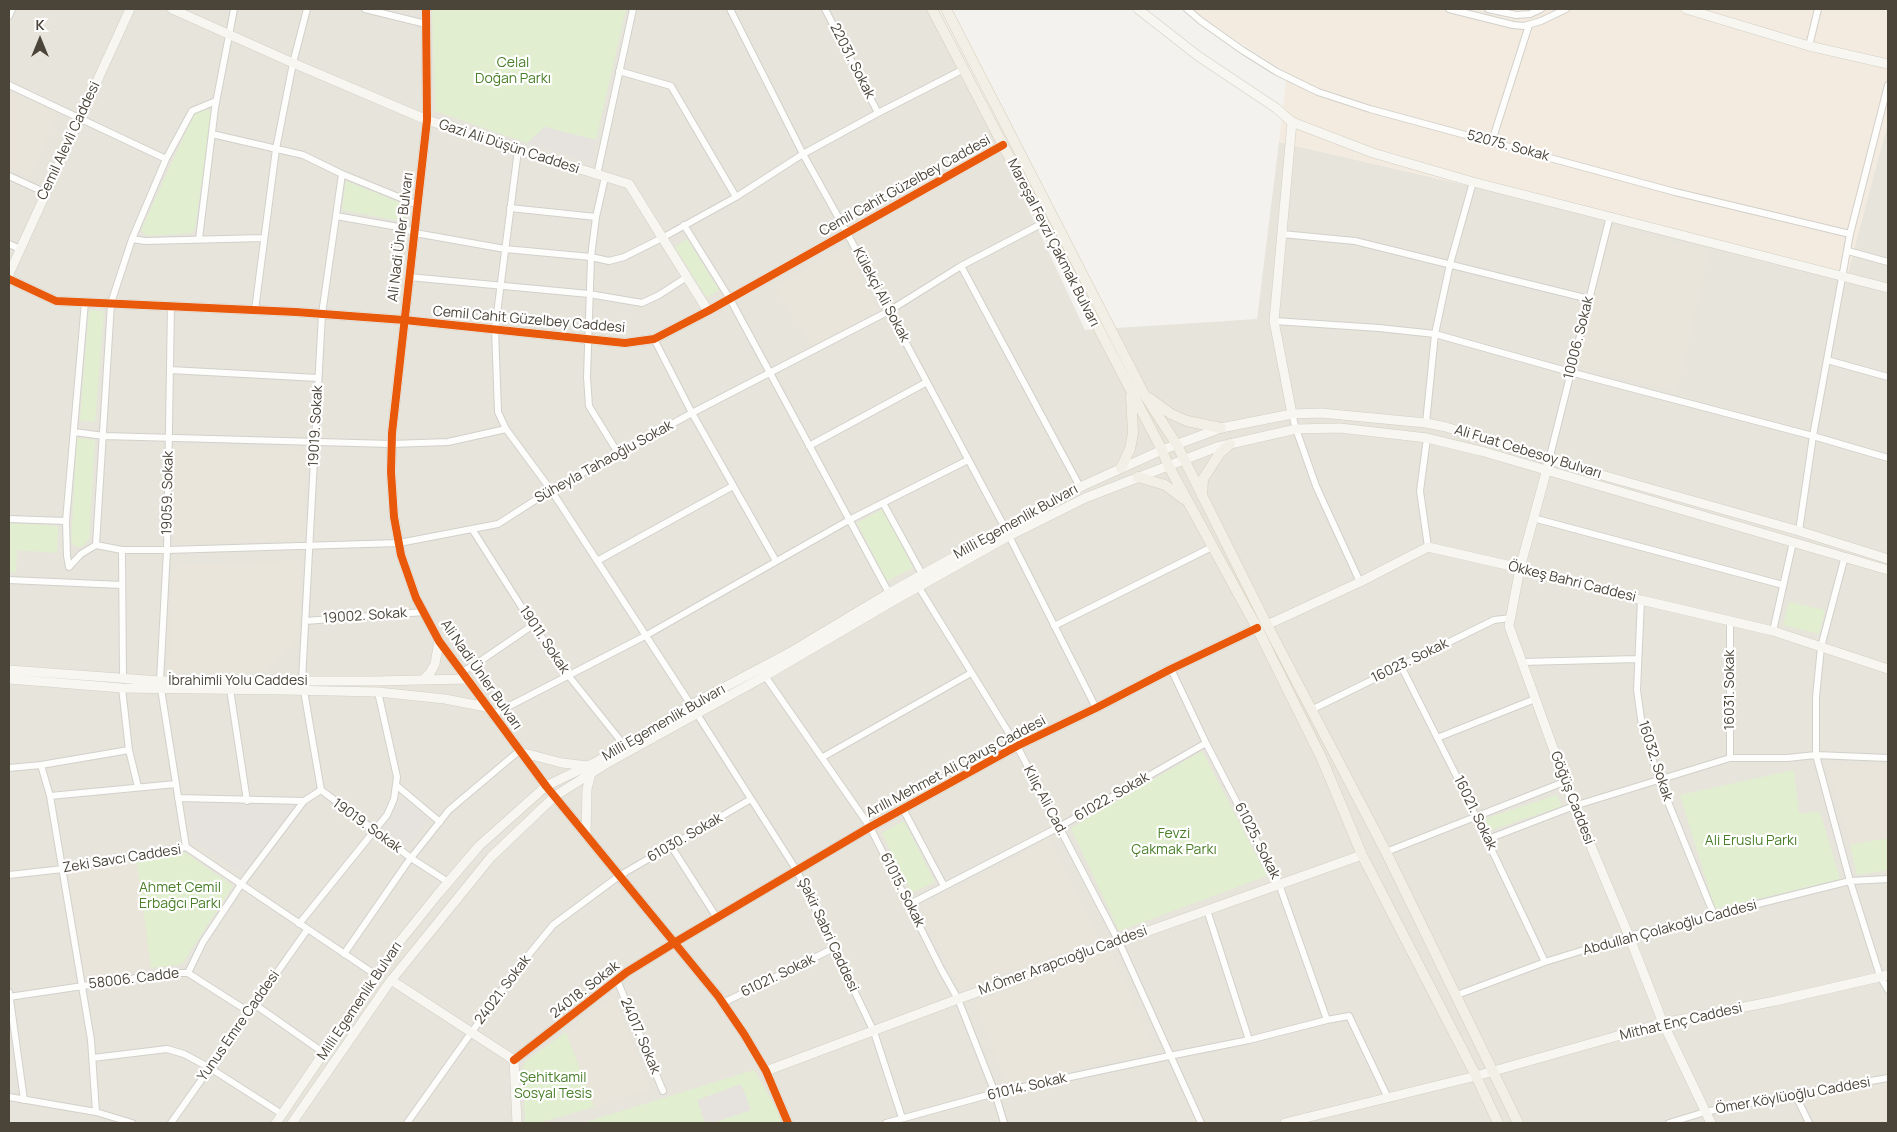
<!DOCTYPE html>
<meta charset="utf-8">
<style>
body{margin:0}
#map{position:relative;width:1897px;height:1132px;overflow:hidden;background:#f4f2ee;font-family:Manrope,sans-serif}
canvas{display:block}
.frame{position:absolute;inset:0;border:10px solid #4b4439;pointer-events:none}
.north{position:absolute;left:15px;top:15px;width:50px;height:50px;-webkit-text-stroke:4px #fff;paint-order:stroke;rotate:0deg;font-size:14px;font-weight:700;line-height:20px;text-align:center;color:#4b4439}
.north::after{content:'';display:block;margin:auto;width:18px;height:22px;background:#4b4439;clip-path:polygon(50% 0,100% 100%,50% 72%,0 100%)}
</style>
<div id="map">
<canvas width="1897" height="1132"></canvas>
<div class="frame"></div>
<div class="north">K</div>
</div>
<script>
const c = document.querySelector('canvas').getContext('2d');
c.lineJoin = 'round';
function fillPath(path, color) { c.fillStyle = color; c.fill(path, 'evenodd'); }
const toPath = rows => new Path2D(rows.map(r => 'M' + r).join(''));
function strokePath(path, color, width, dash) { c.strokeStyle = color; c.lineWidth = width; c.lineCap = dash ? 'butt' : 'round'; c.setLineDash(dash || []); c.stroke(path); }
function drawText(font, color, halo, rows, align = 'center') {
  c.font = font + ' Manrope,sans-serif'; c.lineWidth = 4.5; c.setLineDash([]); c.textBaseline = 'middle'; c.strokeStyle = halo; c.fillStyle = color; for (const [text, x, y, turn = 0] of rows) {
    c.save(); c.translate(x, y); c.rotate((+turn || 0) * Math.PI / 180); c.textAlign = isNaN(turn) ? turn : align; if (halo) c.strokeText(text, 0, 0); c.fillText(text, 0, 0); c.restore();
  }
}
const residential = toPath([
 [9,9,935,9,1085,330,1257,319,1279,142,1847,273,1888,122,1888,1123,9,1123]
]);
const commercial = toPath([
 [1188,9,1888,9,1888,122,1848,273,1279,142,1287,73]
]);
const education = toPath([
 [9,92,58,113,30,177,9,168],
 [1610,227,1709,252,1677,392,1578,364],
 [844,246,879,310,812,346,775,288],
 [175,446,307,450,301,542,176,542,172,536],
 [301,561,299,640,263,672,175,672,169,666,172,571,179,565],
 [1888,764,1888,838,1850,845,1828,766],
 [1049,839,1099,939,960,988,921,908],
 [137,862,151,968,84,976,68,871],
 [1111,950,1155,1050,1007,1085,975,1003],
 [614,995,650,1089,594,1107,566,1032],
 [1888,1082,1888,1123,1816,1123,1805,1101]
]);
const green = toPath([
 [432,9,626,9,596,140,545,127,527,143,435,111],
 [205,110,212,111,195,228,192,233,147,236,141,230,195,112],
 [346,181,408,206,405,222,342,210],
 [687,239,719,290,707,298,675,247],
 [89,310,104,311,95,422,80,420],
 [77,438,95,440,89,539,82,547,77,547,71,542],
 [883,509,913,568,887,581,857,523],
 [9,523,58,526,57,553,17,550,16,573,9,572],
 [1789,602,1825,610,1819,634,1783,625],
 [1202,751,1267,876,1119,931,1071,828],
 [1794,770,1799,813,1820,812,1840,879,1715,909,1680,795],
 [1557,795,1562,806,1488,831,1484,819],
 [904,821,935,882,912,893,882,833],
 [1888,838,1888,870,1857,875,1850,845],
 [184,852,233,886,182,964,151,968,137,862],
 [566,1032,594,1107,538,1123,525,1123,523,1066,527,1060],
 [754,1070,777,1110,781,1123,583,1123]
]);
const parking = toPath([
 [545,127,596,140,591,162,527,143],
 [402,798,429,819,406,847,383,826],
 [186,803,299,805,245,875,193,841],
 [741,1084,751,1110,713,1123,705,1123,697,1100]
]);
const street = toPath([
 [365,9,426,24],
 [730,9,803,154,847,233,1005,528],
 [825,9,878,113],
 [1187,9,1201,21,1242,50,1277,72,1318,92,1370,109,1675,192,1850,234],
 [1449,9,1513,25,1524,26,1541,21,1566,9],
 [1488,9,1516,15,1530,14,1541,9],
 [9,16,12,9],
 [1809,46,1818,9],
 [619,71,671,86,736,197],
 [9,85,166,159],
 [212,134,303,155,342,174,418,205],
 [1492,141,1529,25],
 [518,150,495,329,498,412,506,429,551,490,691,705],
 [597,175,633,9],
 [9,176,46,193],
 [605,177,596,217,591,257,587,377,589,406,618,453],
 [510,208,596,217],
 [336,216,404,228,415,233,505,249,591,257,609,261,624,257,662,238,736,197,803,154,878,113,964,69],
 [684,225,730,299,889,593],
 [1282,234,1355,241,1589,299],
 [132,239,145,241,264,238],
 [199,239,215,108,234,9],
 [9,244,20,249],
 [1848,251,1888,262],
 [961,266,1080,487],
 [409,277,589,294,642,303,659,295,687,277],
 [85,302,66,521,67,556,69,567,81,554,96,545,111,303,132,239,166,159,192,111,216,101],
 [255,310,276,149,293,63,307,9],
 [1274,321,1379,328,1435,334,1570,372,1813,436,1888,458],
 [654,339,692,413,776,561],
 [1827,360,1888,377],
 [170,370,318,378],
 [1292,414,1296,429,1316,486,1360,582],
 [1426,423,1435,334,1450,264,1473,182],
 [74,432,104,436,391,444,448,442,506,429],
 [1427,438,1420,491,1428,547],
 [809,446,927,382],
 [1549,460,1610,216],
 [883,503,922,574],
 [1533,518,1783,585],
 [9,519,66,521],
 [472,529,533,625,568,675,624,745],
 [1799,531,1813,436,1850,234,1888,85],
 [1009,536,1096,708],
 [96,545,122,550,167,550,399,543,498,524,551,490,692,413,889,311,961,266,1043,223],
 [122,550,123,678],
 [1845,556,1821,647,1816,697,1816,755,1850,881,1880,976,1888,990],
 [597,561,733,486],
 [9,580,122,585],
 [918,586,1017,746,1119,942,1201,1123],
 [1641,600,1637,690,1642,726,1659,780,1714,915],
 [305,621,424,612],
 [1730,622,1730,758],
 [1054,626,1212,547],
 [1773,631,1793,542],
 [1523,662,1637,659],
 [1401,666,1457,777,1545,962],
 [1171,669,1206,743,1279,884,1327,1020],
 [462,672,482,660,533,625],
 [765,676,870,827,941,969,958,999,995,1093,1004,1123],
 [302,680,322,314,342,174],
 [160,681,167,550,171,305],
 [122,688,129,750,138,787],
 [161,689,186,847],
 [230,689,247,801],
 [304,691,321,790,411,858,448,882],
 [1311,710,1494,620,1511,618],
 [697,714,797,871,874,1032,902,1118],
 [492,715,645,636,849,520,968,460],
 [1437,738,1535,699],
 [823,757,971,673],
 [41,765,50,796,91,1040,96,1112],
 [9,768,41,765,129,750],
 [396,785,440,822],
 [50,796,176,784],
 [178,798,304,801,321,790],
 [903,809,944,886],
 [1488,839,1574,806,1730,758,1787,758,1816,755,1888,758],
 [671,846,717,918],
 [1386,852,1564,782],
 [9,875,63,869,186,847,376,975],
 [910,904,1059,827,1206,743],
 [1207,910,1249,1040],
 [299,924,387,815,394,799,397,777,378,692],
 [344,954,407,863,449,810,519,751],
 [188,973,203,942,242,883,304,801],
 [617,980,663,1091],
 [9,992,24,1100],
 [1457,995,1545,962,1629,936,1850,881,1888,879],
 [9,997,170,973,188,973,249,1012],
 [723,1003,834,948],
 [254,1004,324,1053],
 [93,1058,167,1049,184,1054,210,1068,282,1114],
 [1795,1094,1809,1123],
 [9,1097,96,1112,132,1123],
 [171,1123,307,930],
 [407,1123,513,974,553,925,619,876,751,799],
 [886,1123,995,1093,1169,1056,1249,1040,1327,1020,1349,1016,1388,1098],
 [1669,1123,1705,1112,1795,1094,1888,1078]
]);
const secondary = toPath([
 [172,9,293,63,427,120,518,150,629,184,708,311],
 [426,9,427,120,392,433,391,472,394,517,401,555,416,598,439,641,546,786,718,996,744,1034,766,1071,788,1123],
 [1138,9,1198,56,1276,108,1292,122,1373,153,1473,182,1888,288],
 [1686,9,1809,46,1888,64],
 [1292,122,1274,321,1292,414],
 [9,274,130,9],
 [9,279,56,301,296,312,404,320,625,343,654,339,708,311,1003,145],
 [1548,465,1520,568,1509,626,1574,806,1629,936,1663,1023,1711,1123],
 [1267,625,1360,582,1428,547,1520,568,1641,600,1773,631,1888,669],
 [9,670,160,681,374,681,468,679],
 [9,679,122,688,286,690,378,692,445,699,486,707],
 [423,680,430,673,435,664,439,641],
 [520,752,562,763,588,766],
 [586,835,587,789,591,773],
 [391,980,514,1060,517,1123],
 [514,1060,627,972,674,943,870,827,1017,746,1096,708,1171,669,1257,628],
 [766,1071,958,999,1362,855],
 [276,1123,397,945,438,894,479,846,546,786,596,762,691,705,789,653,889,593,1080,487,1162,450,1221,428,1292,414,1321,413,1426,423,1446,427,1549,460,1799,531,1888,559],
 [292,1123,389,983,491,857,555,796,609,762,765,676,893,601,1009,536,1085,498,1217,447,1296,429,1340,428,1427,438,1481,451,1888,570],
 [1285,1123,1476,1076,1663,1023,1775,1001,1888,975]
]);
const primary = toPath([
 [932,9,1162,450,1168,465,1257,628,1322,759,1362,855,1476,1076,1498,1123],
 [946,9,1144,394,1177,445,1267,625,1386,852,1518,1123],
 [1149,398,1171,414,1187,421,1221,428],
 [1121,468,1130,449,1133,433,1131,396],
 [1138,477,1165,485,1184,499],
 [1202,496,1203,479,1220,453,1230,444]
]);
const cycleway = toPath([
 [426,9,427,120,392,433,391,472,394,517,401,555,416,598,439,641,546,786,718,996,744,1034,766,1071,788,1123],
 [9,279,56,301,296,312,404,320,625,343,654,339,708,311,1003,145],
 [514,1060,627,972,674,943,870,827,1017,746,1096,708,1171,669,1257,628]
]);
const streetNames = [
 ["22031. Sokak",852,61,63],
 ["Cemil Alevli Caddesi",69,141,-65],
 ["52075. Sokak",1508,146,15],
 ["Gazi Ali Düşün Caddesi",509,147,18],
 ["Cemil Cahit Güzelbey Caddesi",905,186,-29],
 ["Ali Nadi Ünler Bulvarı",401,237,-83],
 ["Mareşal Fevzi Çakmak Bulvarı",1053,243,63],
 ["Külekçi Ali Sokak",881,295,62],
 ["Cemil Cahit Güzelbey Caddesi",529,320,5],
 ["10006. Sokak",1579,338,-76],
 ["19019. Sokak",316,426,-87],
 ["Ali Fuat Cebesoy Bulvarı",1528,452,17],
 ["Süheyla Tahaoğlu Sokak",604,462,-29],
 ["19059. Sokak",168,493,-89],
 ["Milli Egemenlik Bulvarı",1016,522,-29],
 ["Ökkeş Bahri Caddesi",1572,582,14],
 ["19002. Sokak",365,616,-4],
 ["19011. Sokak",544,640,56],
 ["16023. Sokak",1410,661,-26],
 ["Ali Nadi Ünler Bulvarı",481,675,55],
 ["İbrahimli Yolu Caddesi",238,681],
 ["16031. Sokak",1730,690,-90],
 ["Milli Egemenlik Bulvarı",664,723,-30],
 ["16032. Sokak",1655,761,72],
 ["Arıllı Mehmet Ali Çavuş Caddesi",956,767,-28],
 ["61022. Sokak",1112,797,-30],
 ["Göğüş Caddesi",1572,798,69],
 ["Kılıç Ali Cad.",1045,801,62],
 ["16021. Sokak",1475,813,64],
 ["19019. Sokak",367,826,36],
 ["61030. Sokak",685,838,-30],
 ["61025. Sokak",1257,841,63],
 ["Zeki Savcı Caddesi",122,859,-9],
 ["61015. Sokak",902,890,63],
 ["Abdullah Çolakoğlu Caddesi",1670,928,-15],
 ["Şakir Sabri Caddesi",828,935,65],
 ["M.Ömer Arapcıoğlu Caddesi",1063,961,-20],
 ["61021. Sokak",778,976,-26],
 ["58006. Cadde",134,979,-7],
 ["24021. Sokak",503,990,-53],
 ["24018. Sokak",585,990,-38],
 ["Milli Egemenlik Bulvarı",360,1001,-56],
 ["Mithat Enç Caddesi",1681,1022,-13],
 ["Yunus Emre Caddesi",239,1026,-55],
 ["24017. Sokak",640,1036,67],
 ["61014. Sokak",1027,1087,-13],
 ["Ömer Köylüoğlu Caddesi",1793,1096,-10]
];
const parkNames = [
 ["Celal",513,63],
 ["Doğan Parkı",513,79],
 ["Fevzi",1174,834],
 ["Çakmak Parkı",1174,850],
 ["Ali Eruslu Parkı",1751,841],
 ["Ahmet Cemil",180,888],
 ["Erbağcı Parkı",180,904],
 ["Şehitkamil",553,1078],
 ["Sosyal Tesis",553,1094]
];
fillPath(residential, '#e7e4dc');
fillPath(commercial, '#f3ebdf');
fillPath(education, '#eae5da');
fillPath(green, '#e1eecf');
fillPath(parking, '#e6e3df');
strokePath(street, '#d2d0cb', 8);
strokePath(secondary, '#d3cfc5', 10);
strokePath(primary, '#d6cebb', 11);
strokePath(street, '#fdfdfc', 6);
strokePath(secondary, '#f7f6f1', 9);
strokePath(primary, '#f2efe6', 10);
strokePath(cycleway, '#e8590c', 8);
drawText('14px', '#4b4439', '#fff', streetNames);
drawText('14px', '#4a7f2a', '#fff', parkNames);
</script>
